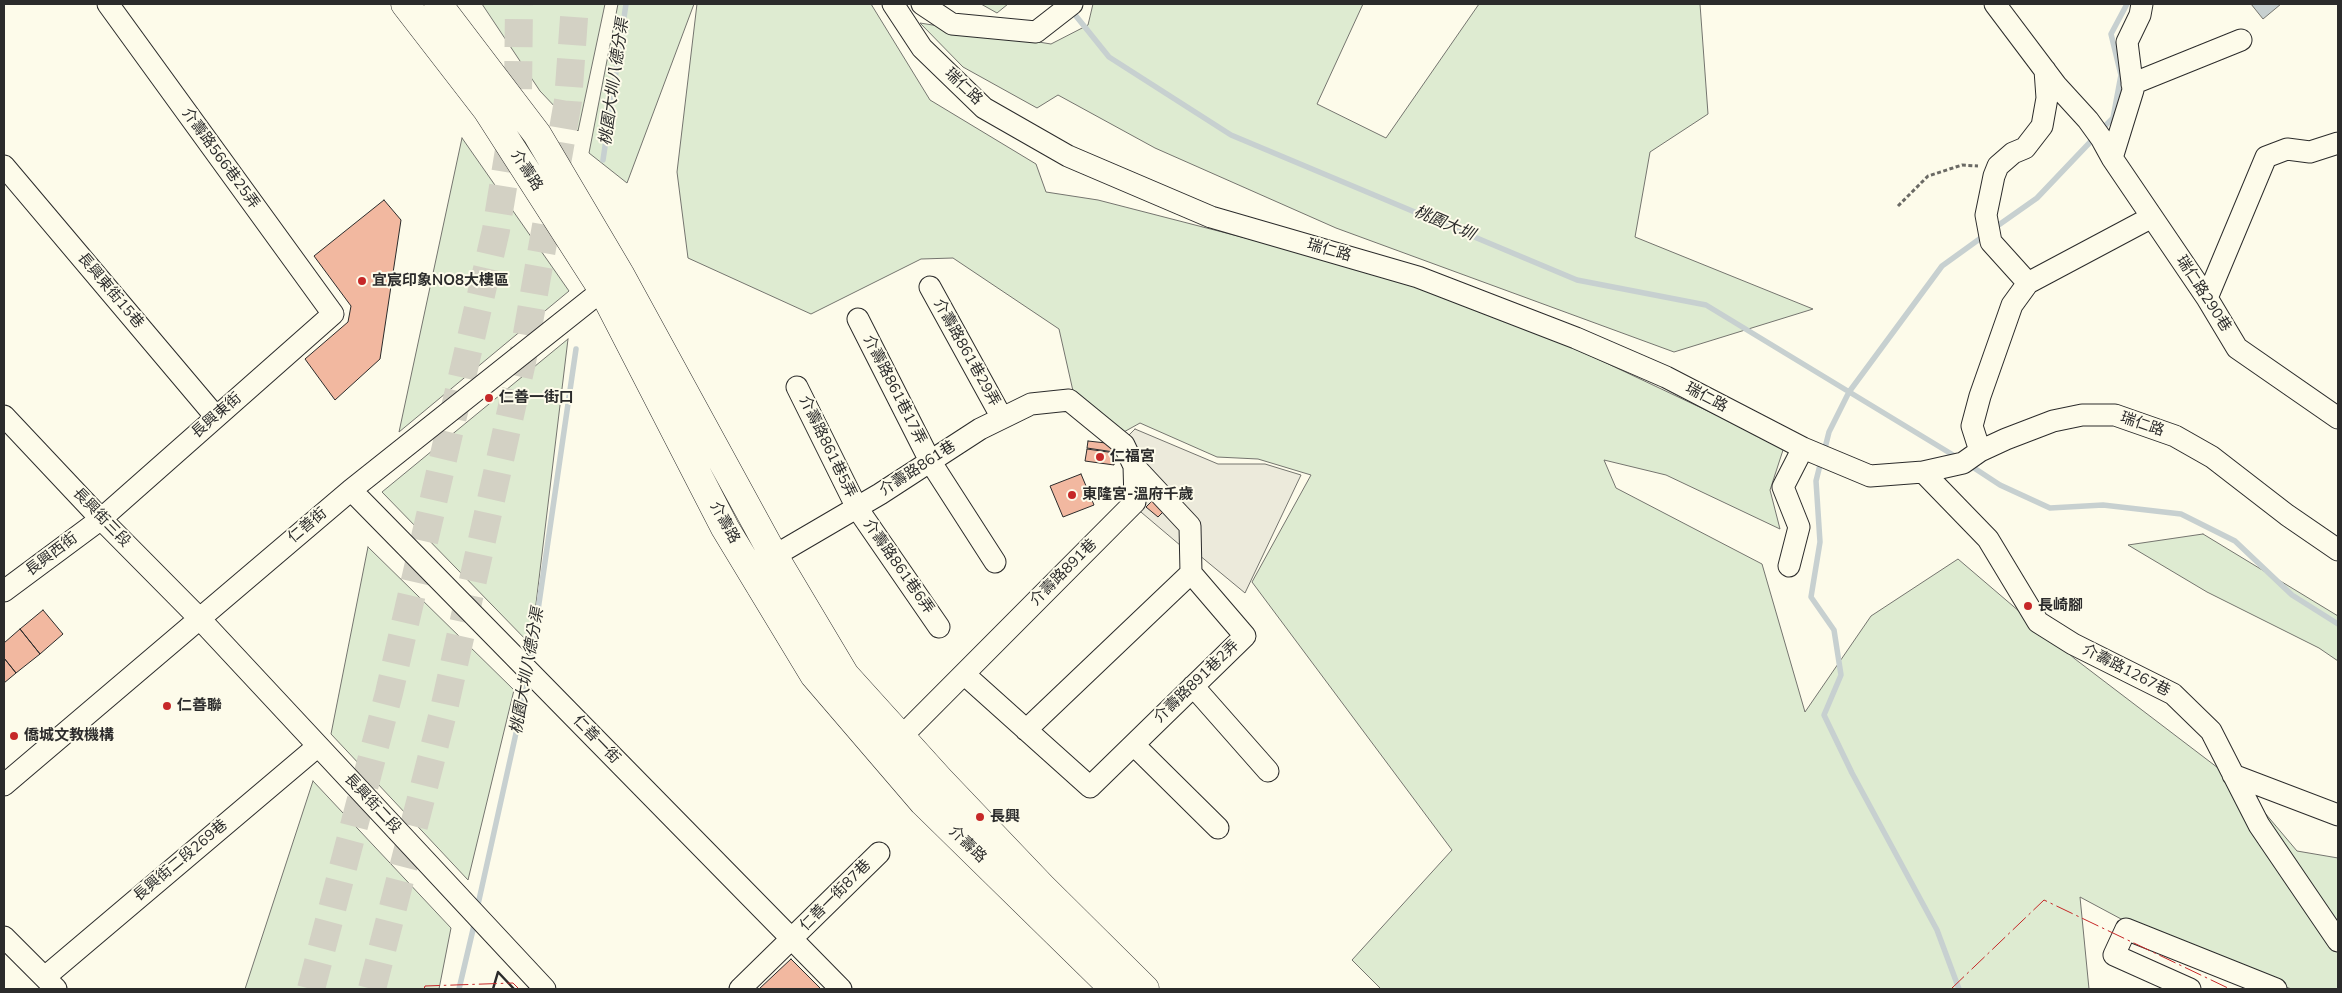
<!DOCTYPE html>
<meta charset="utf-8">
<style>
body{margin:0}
#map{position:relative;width:2342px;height:993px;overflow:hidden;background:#fdfbea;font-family:"Nunito Sans",sans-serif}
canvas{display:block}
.frame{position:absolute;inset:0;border:5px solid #2b2b2b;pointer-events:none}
</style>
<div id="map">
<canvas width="2342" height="993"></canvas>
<div class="frame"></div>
</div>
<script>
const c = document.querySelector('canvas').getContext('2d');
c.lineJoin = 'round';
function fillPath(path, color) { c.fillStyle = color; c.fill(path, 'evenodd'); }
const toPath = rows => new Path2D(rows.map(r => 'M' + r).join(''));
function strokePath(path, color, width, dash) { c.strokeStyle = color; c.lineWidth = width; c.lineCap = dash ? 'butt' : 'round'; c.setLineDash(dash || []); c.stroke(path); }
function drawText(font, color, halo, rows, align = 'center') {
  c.font = font + ' "Nunito Sans","Noto Sans TC",sans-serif'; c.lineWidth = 4; c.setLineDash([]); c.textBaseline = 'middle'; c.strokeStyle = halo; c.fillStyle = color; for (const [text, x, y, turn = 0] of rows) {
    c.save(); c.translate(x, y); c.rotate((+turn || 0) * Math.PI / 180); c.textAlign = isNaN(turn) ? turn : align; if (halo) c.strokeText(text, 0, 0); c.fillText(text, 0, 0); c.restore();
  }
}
const green = toPath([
 [482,4,605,4,578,131,540,91,482,4],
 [618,4,694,4,627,183,589,153,618,4],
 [697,4,871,4,930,100,1036,164,1046,192,1098,200,1261,242,1366,270,1482,308,1600,360,1784,447,1770,490,1780,529,1666,475,1604,460,1616,488,1762,564,1805,712,1871,616,1958,559,2075,659,2243,787,2297,851,2338,858,2338,989,2292,989,2207,965,2080,897,2089,989,1381,989,1352,960,1452,850,1252,582,1311,475,1258,459,1217,457,1140,423,1122,433,1073,391,1059,329,953,258,921,259,811,314,688,258,677,172,697,4],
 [981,4,1008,4,997,13,981,4],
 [1093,4,1363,4,1317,104,1386,138,1479,4,1700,4,1708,114,1650,152,1635,237,1813,309,1674,352,1336,228,1155,148,1058,95,1037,108,963,67,920,23,1051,44,1088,25,1093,4],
 [462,138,569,291,399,432,462,138],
 [568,339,531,645,382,492,568,339],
 [2203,534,2338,616,2338,661,2319,648,2207,592,2128,545,2203,534],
 [368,547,514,690,468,880,331,734,368,547],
 [313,781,451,928,439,989,245,989,313,781]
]);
const parking = toPath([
 [1135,429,1218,464,1265,464,1301,475,1245,593,1193,550,1187,551,1122,496,1136,465,1123,441,1135,429]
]);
const water = toPath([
 [2251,4,2281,4,2263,19,2251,4]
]);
const stream = toPath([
 [1072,11,1109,57,1231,135,1577,280,1706,305,1958,458],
 [2101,130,2113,118,2121,75,2111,34,2127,4],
 [603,160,626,4],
 [1993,229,2037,198,2095,137],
 [1824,452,1829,432,1849,392,1942,266,1985,235],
 [1821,461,1816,481,1820,542,1811,597,1834,630,1841,675,1824,715,1852,773,1937,930,1959,989],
 [1968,464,2000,485,2050,508,2103,505,2181,514,2235,541,2292,595,2338,624],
 [530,665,576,349],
 [477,909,528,679],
 [459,989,475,921]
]);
const building = toPath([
 [384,200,401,220,380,359,335,400,305,359,348,322,351,306,314,256,384,200],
 [1088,441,1115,444,1114,452,1087,448,1088,441],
 [1087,449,1115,453,1114,465,1085,461,1087,449],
 [1081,474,1094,505,1063,517,1050,486,1081,474],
 [1156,497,1168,507,1158,517,1146,507,1156,497],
 [43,610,63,634,40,654,20,629,43,610],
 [20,629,40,654,16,673,4,658,4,643,20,629],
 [4,658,16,673,4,683,4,658],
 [791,959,821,989,759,989,791,959]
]);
const highwayTunnel = toPath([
 [311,989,389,693,496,230,518,95,519,4],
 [372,989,444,709,522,362,568,101,575,4]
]);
const path = toPath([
 [1898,206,1928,176,1962,165,1978,166]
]);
const minor = toPath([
 [893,4,922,48,984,108,1068,156,1211,217,1418,277,1576,338,1666,377,1803,448,1870,476,1923,472,1963,463,1980,451,2006,439,2053,421,2082,415,2115,415,2175,436,2212,457,2287,515,2338,550],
 [922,4,952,24,1036,32,1072,4],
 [1995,4,2056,85,2088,120,2101,138,2112,158,2207,298,2237,348,2338,418],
 [2132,84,2241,40],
 [2112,158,2133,90,2127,42,2140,15,2142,4],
 [4,166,216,417],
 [2028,283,1991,242,1986,215,1994,176,1998,166,2013,153,2025,148,2042,126,2047,98,2045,70],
 [930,287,1002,418],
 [2207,298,2266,157,2287,149,2310,152,2338,143],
 [858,319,930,461,995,562],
 [797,387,857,508,939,627],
 [4,416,101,519,199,618,545,989],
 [1980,451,1972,426,1980,396,2012,305,2028,283,2152,217],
 [1923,472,1988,539,2038,622,2073,644,2173,694,2211,731,2259,825,2338,941],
 [351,490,841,989],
 [774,556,880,494,980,429,1031,404,1069,400,1124,445,1134,466,1135,502,901,737],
 [1789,566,1799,527,1783,487,1803,448],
 [4,591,101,519,333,314,108,4],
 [964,674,1090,787,1245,636,1191,573,1190,526,1134,466],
 [1193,686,1268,771],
 [1026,730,1191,573],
 [1134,745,1218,828],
 [2233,775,2338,815],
 [4,785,351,490,614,281],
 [4,937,56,989],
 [45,977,318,746],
 [740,989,879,853],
 [2190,989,2114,955,2126,929,2276,989]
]);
const major = toPath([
 [405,4,487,110,602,289,725,528,814,675,923,802,1114,989],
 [438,4,537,134,621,276,774,556,845,675,939,779,1041,886,1145,989]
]);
const wall = toPath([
 [493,989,498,972,514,989]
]);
const power = toPath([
 [424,989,425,986,513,983,519,989],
 [1951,989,2044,900,2230,989]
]);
const markers = [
 [362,281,5,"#c62828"],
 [489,398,5,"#c62828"],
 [1100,457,5,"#c62828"],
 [1072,495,5,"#c62828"],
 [2028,606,5,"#c62828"],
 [167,706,5,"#c62828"],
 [14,736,5,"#c62828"],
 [980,817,5,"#c62828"]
];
const streetNames = [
 ["瑞仁路",963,87,44],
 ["介壽路566巷25弄",220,159,54],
 ["介壽路",526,171,57],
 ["瑞仁路",1329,251,16],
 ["長興東街15巷",110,291,50],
 ["瑞仁路290巷",2203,294,57],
 ["介壽路861巷29弄",966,353,61],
 ["介壽路861巷17弄",894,390,63],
 ["瑞仁路",1706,398,28],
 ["長興東街",217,416,-41],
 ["瑞仁路",2142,425,19],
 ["介壽路861巷5弄",827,447,64],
 ["介壽路861巷",918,469,-33],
 ["長興街三段",101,518,46],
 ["介壽路",724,523,61],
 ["仁善街",308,526,-40],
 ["長興西街",52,555,-37],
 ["介壽路861巷6弄",898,567,55],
 ["介壽路891巷",1064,573,-45],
 ["介壽路1267巷",2126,671,27],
 ["介壽路891巷2弄",1197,682,-44],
 ["仁善一街",596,740,46],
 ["長興街二段",372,804,47],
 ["介壽路",967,845,44],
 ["長興街二段269巷",181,861,-40],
 ["仁善一街87巷",836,896,-45]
];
const poiNames = [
 ["宜宸印象NO8大樓區",372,281],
 ["仁善一街口",499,398],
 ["仁福宮",1110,457],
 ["東隆宮-溫府千歲",1082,495],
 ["長崎腳",2038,606],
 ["仁善聯",177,706],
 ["僑城文教機構",24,736],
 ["長興",990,817]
];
const waterNames = [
 ["桃園大圳八德分渠",615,82,-82],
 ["桃園大圳",1444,224,23],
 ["桃園大圳八德分渠",528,671,-80]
];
fillPath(green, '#deebd1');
strokePath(green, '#74746e', 1);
fillPath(parking, '#eceadb');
strokePath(parking, '#74746e', 1);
fillPath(water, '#c7d0d0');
strokePath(water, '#74746e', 1);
strokePath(stream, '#c7d0d0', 5.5);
fillPath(building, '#f2b8a0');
strokePath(building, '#2b2b2b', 1);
strokePath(highwayTunnel, '#d3d1c4', 28, [28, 14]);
strokePath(minor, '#2b2b2b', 23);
strokePath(major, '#2b2b2b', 29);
strokePath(path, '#6a6964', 3, [4, 2.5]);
strokePath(minor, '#fdfbea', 21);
strokePath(major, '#fdfbea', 28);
strokePath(wall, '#2b2b2b', 2.5);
strokePath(power, '#c62828', 1, [18, 4, 2.5, 4]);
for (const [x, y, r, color] of markers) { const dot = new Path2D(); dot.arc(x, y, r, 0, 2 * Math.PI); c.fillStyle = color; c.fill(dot); strokePath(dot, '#fdfbea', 2); }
drawText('15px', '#2b2b2b', '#fdfbea', streetNames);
drawText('bold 15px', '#2b2b2b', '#fdfbea', poiNames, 'left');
drawText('italic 16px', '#2b2b2b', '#fdfbea', waterNames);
</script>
